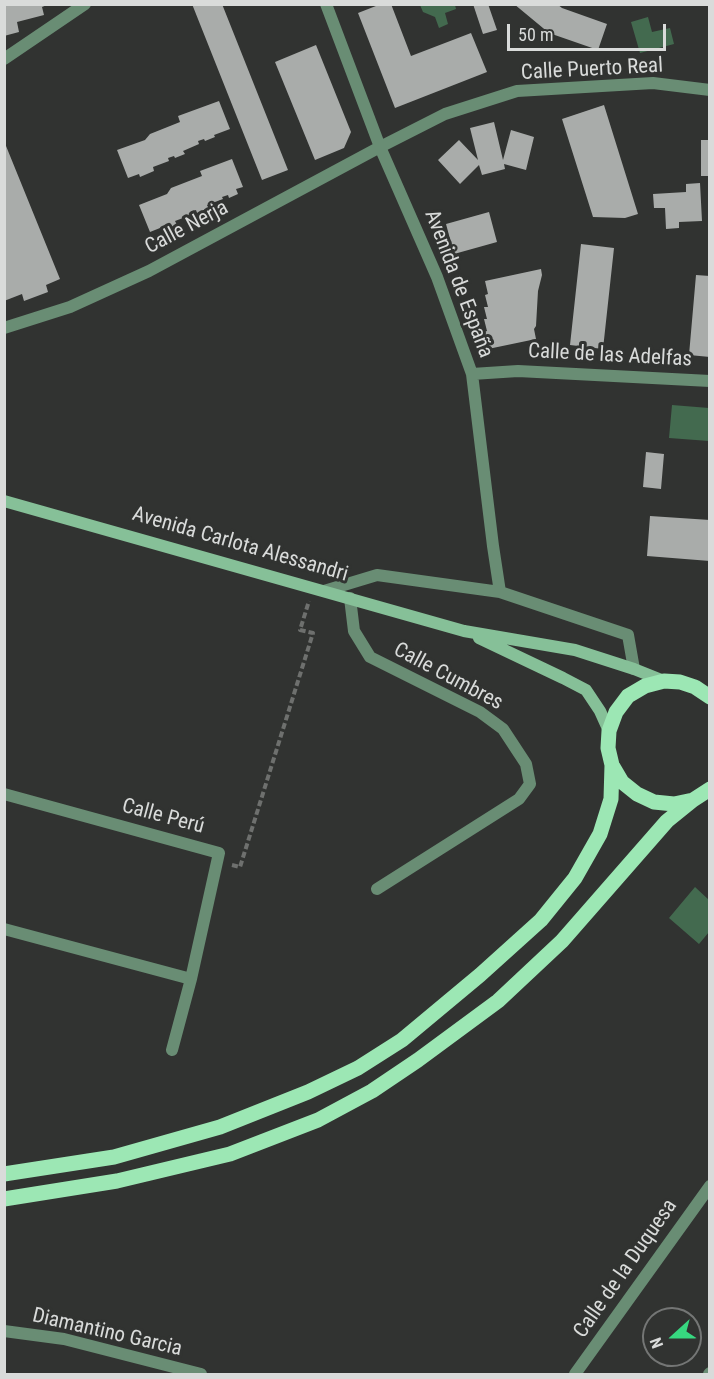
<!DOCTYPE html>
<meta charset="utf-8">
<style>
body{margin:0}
#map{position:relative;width:714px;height:1379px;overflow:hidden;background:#313331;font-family:"Roboto Condensed",sans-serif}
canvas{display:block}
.frame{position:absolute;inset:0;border:6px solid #d9dbda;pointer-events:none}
.north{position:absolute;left:642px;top:1307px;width:60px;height:60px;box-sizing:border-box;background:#313331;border:2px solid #747675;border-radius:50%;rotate:249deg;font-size:16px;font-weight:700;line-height:24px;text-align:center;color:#d9dbda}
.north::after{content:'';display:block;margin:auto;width:21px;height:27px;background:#37d880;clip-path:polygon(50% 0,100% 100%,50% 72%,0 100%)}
.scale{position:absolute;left:507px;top:24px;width:159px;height:27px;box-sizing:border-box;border:3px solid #d9dbda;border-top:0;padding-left:8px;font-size:18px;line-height:21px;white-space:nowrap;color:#d9dbda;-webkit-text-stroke:4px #313331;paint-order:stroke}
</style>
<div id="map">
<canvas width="714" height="1379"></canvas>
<div class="frame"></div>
<div class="north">N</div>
<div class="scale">50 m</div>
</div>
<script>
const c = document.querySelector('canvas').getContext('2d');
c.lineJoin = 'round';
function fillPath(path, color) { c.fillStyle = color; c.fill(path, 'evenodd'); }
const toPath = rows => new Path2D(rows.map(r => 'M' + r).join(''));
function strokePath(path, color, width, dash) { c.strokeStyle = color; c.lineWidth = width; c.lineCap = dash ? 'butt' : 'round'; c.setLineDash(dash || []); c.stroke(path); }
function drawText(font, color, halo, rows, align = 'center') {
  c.font = font + ' "Roboto Condensed",sans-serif'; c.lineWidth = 6; c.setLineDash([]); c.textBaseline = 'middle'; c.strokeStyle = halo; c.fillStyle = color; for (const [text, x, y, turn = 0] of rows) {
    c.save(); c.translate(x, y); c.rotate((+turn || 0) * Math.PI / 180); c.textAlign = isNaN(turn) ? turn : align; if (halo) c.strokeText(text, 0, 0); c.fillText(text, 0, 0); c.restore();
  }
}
const water = toPath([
 [420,5,455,5,456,9,445,13,448,24,439,28,435,17,423,12],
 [648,17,652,32,670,28,674,44,640,53,631,22],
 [672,405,709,408,709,441,669,438],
 [695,887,709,900,709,932,699,944,669,918]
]);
const building = toPath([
 [4,4,47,4,47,5,42,7,44,15,17,22,19,32,4,36],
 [192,4,222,4,288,170,262,180],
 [381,4,391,4,411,56,471,33,487,72,395,108,358,13],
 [473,4,488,4,497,30,483,34],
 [514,4,557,4,562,8,607,24,598,50,549,33],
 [316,45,351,132,344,148,315,160,275,62],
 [219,101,230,129,214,135,215,137,205,141,204,139,198,141,199,144,183,151,185,154,175,158,174,156,168,158,169,161,153,167,154,171,140,177,139,174,128,178,117,150,145,140,150,134,180,122,178,116],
 [604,105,638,214,625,218,593,217,562,119],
 [494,122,503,160,511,130,534,137,526,170,504,164,505,169,482,175,479,165,460,184,438,160,459,140,478,160,470,128],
 [701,140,710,140,710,176,701,176],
 [4,141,60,279,46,285,48,292,24,301,22,294,4,301],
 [232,159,243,187,236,189,238,194,229,198,228,195,222,197,223,199,207,205,209,209,197,213,196,210,190,212,191,215,175,221,177,225,161,230,160,228,150,232,139,205,167,194,171,188,202,176,200,171],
 [700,183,702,221,679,222,679,228,666,229,665,208,654,208,653,194,686,192,686,184],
 [489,212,497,242,454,254,446,224],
 [581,244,614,248,603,349,570,345],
 [541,269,542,275,538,291,536,326,534,329,536,339,488,349,484,332,487,331,484,319,487,319,484,307,488,307,485,295,488,294,485,281],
 [696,275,710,276,710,357,689,355],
 [646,452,664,454,661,489,643,487],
 [650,516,710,520,710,561,647,556]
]);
const path = toPath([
 [232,865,240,867,313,633,300,630,309,601]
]);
const street = toPath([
 [326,4,380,147,437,277,472,374,493,546,500,592],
 [4,59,85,4],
 [4,328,70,307,149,271,380,147,445,114,517,91,653,83,710,90],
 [472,374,518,371,710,381],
 [324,591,377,575,500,592,628,635,634,669],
 [350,598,354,631,370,657,480,712,503,729,526,764,530,784,519,799,377,889],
 [4,794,219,853,191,979,172,1050],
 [4,929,191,979],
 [4,1331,64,1339,201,1374],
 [575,1374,710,1186],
 [709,1374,710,1373]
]);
const secondary = toPath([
 [4,501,464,631,575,650,634,669,664,681],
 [479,638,563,678,586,690,600,711,609,731]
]);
const primary = toPath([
 [710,697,695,687,680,682,664,681,645,686,628,696,616,712,609,731,608,748,612,765,622,782,637,794,654,802,674,804,693,800,710,789],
 [4,1174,114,1157,220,1127,308,1092,358,1068,402,1040,480,975,541,920,575,878,600,834,611,799,612,765],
 [4,1199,117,1181,230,1154,318,1120,372,1091,418,1060,498,1001,562,941,667,821,693,800]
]);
const streetNames = [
 ["Calle Puerto Real",592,70,-3],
 ["Calle Nerja",187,228,-28],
 ["Avenida de España",458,284,69],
 ["Calle de las Adelfas",610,356,3],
 ["Avenida Carlota Alessandri",240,545,16],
 ["Calle Cumbres",448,677,28],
 ["Calle Perú",163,817,15],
 ["Calle de la Duquesa",626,1269,-55],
 ["Diamantino Garcia",107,1333,13]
];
fillPath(water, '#436a4f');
fillPath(building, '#a9acaa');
strokePath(path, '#6e706e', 4, [6, 3]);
strokePath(street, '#698d74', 12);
strokePath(secondary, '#86c098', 12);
strokePath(primary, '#9ce7b4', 15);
drawText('21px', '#d9dbda', '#313331', streetNames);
</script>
